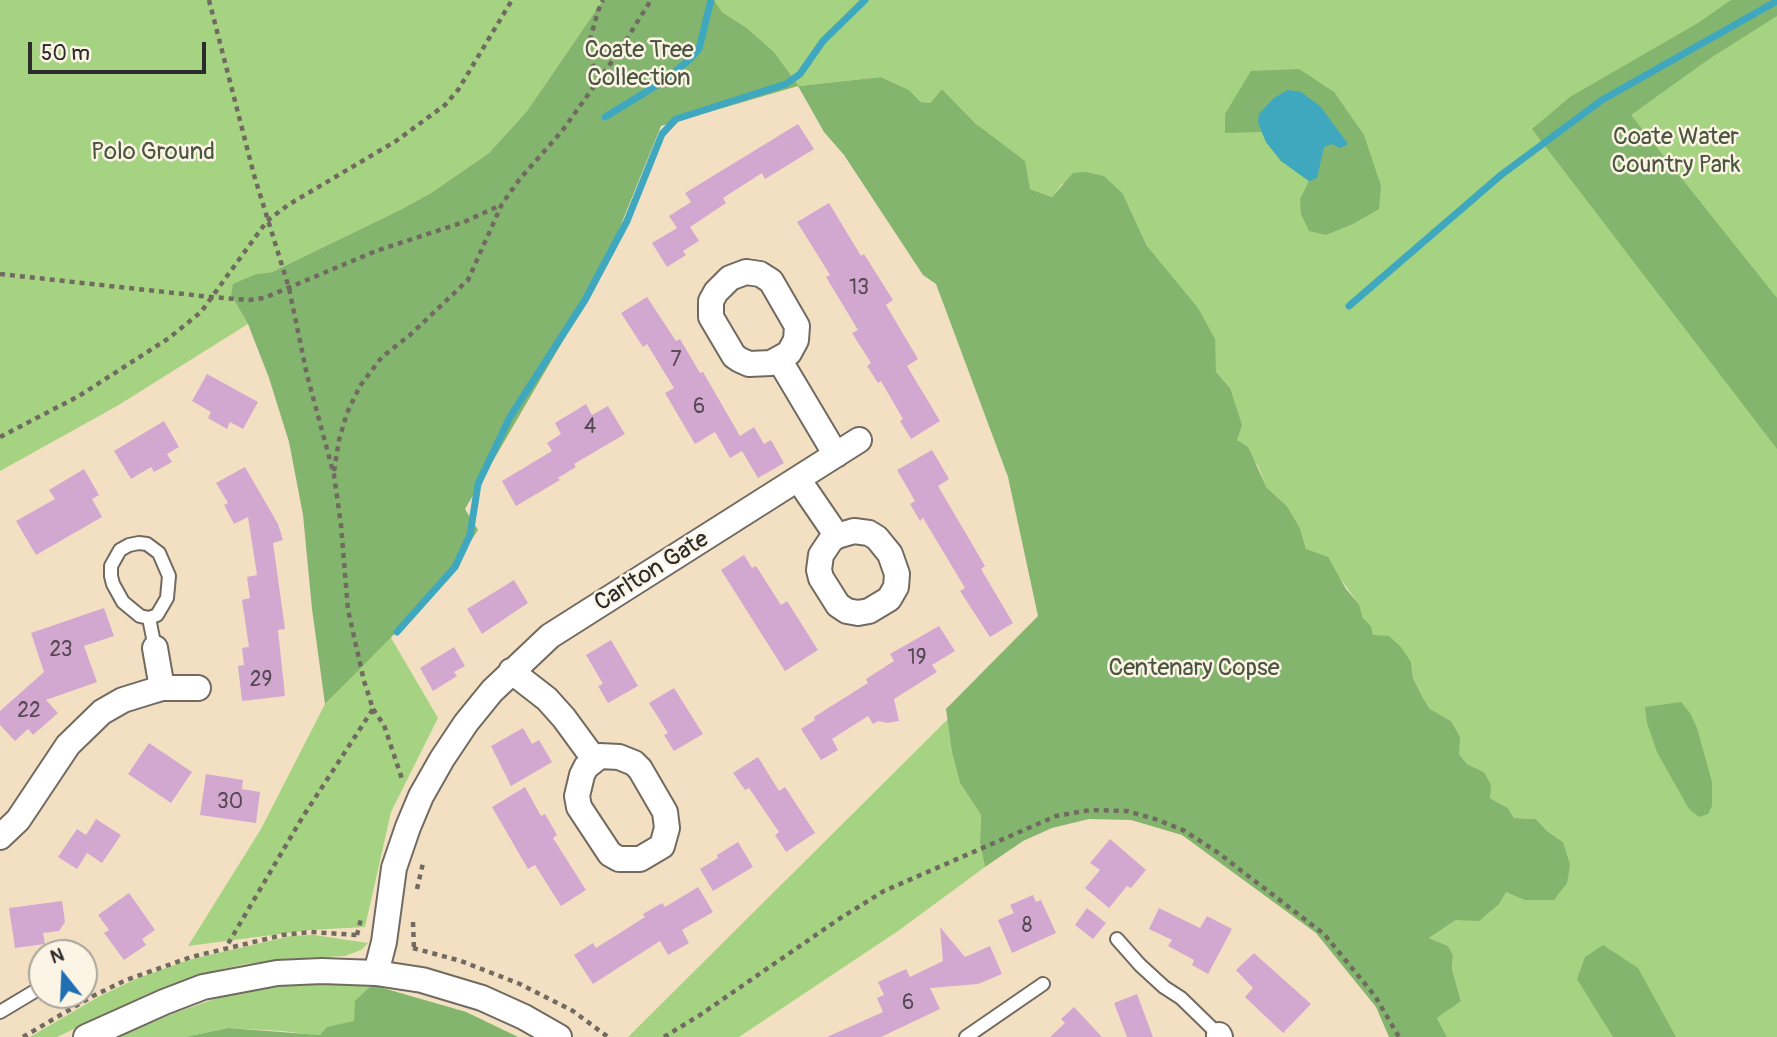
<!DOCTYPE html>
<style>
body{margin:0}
#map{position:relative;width:1777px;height:1037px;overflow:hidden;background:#f3e0c3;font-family:Pangolin,sans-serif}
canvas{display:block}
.north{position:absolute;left:28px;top:939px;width:70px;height:70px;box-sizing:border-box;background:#fcf5e5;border:2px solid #a8a49b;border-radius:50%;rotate:342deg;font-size:19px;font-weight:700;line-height:28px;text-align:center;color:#2b2b2b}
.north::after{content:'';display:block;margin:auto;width:24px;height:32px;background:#1f6fb2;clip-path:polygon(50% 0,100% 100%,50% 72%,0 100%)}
.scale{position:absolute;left:28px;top:42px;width:178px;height:32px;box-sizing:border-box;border:4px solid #2b2b2b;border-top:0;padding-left:9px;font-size:21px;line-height:24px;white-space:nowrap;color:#2b2b2b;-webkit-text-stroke:5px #fcf5e5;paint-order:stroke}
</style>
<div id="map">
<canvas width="1777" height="1037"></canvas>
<div class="north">N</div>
<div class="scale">50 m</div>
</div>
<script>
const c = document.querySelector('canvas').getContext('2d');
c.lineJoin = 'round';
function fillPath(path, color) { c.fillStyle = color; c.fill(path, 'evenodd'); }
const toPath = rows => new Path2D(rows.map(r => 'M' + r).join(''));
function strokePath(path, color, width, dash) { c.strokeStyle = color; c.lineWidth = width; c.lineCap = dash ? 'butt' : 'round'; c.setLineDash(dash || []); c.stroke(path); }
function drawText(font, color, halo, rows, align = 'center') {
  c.font = font + ' Pangolin,sans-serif'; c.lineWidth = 5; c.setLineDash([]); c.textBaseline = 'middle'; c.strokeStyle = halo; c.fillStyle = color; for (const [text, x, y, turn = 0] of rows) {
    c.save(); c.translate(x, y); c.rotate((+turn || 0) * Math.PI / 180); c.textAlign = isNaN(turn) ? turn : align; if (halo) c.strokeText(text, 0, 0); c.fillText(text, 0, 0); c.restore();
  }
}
const green = toPath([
 [0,0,603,0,527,111,489,153,431,193,400,210,272,272,256,274,231,295,248,324,117,406,0,471],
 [1777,0,1777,1037,1447,1037,1437,1018,1461,1000,1452,969,1453,955,1448,946,1429,938,1456,920,1506,892,1524,900,1563,842,1547,831,1536,819,1514,818,1508,808,1490,798,1484,772,1467,764,1459,754,1459,737,1451,721,1430,709,1423,698,1413,678,1411,662,1373,635,1371,626,1363,618,1359,604,1339,577,1306,549,1300,528,1287,506,1267,488,1258,466,1237,440,1230,388,1216,372,1214,359,1179,286,1147,246,1123,194,1062,184,1052,197,1030,189,976,124,942,89,930,103,921,102,909,90,881,77,799,86,774,52,747,28,722,12,714,0],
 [390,636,438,718,391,812,365,927,310,930,188,946,261,829,325,704],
 [948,719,952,753,960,783,981,815,980,843,985,867,898,931,739,1037,628,1037],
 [314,935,368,943,361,950,345,956,286,959,245,964,201,974,154,991,57,1037,30,1037,100,996,136,979,188,960,291,936],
 [327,983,372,985,466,1012,518,1037,329,1037,282,1031,228,1028,185,1037,117,1037,177,1012,232,993,279,985]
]);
const forest = toPath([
 [603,0,714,0,722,12,747,28,774,52,799,86,881,77,909,90,921,102,930,103,942,89,976,124,1025,161,1030,189,1052,197,1073,173,1085,172,1104,176,1123,194,1147,246,1198,308,1215,339,1216,372,1230,388,1242,425,1237,440,1248,447,1267,488,1287,506,1300,528,1306,549,1328,557,1346,589,1359,604,1363,618,1371,626,1373,635,1389,636,1401,647,1411,662,1413,678,1423,698,1430,709,1451,721,1460,737,1459,754,1467,764,1484,772,1491,785,1490,798,1508,808,1514,818,1536,819,1547,831,1563,842,1570,865,1567,883,1554,900,1524,900,1506,892,1499,904,1479,921,1456,920,1429,938,1448,946,1453,955,1452,969,1461,1001,1437,1018,1447,1037,1389,1037,1376,1007,1316,933,1182,835,1131,820,1089,819,1052,828,1023,841,985,867,980,843,981,815,960,783,952,753,946,709,1038,616,1008,477,936,284,923,275,844,155,824,132,798,86,661,126,609,254,568,332,465,509,478,530,436,592,325,704,312,609,303,515,289,442,269,378,248,324,231,295,233,284,256,274,272,272,400,210,431,193,489,153,527,111],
 [1731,0,1777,0,1777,16,1709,59,1631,115,1777,298,1777,449,1532,129,1570,97,1698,23],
 [1299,69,1334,92,1364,135,1381,186,1379,209,1353,224,1326,235,1309,231,1301,214,1300,199,1309,181,1281,161,1266,142,1262,132,1225,133,1225,114,1251,71],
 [1681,702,1690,713,1697,728,1712,782,1712,806,1708,814,1699,817,1689,809,1657,752,1647,723,1645,707],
 [1603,945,1638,968,1676,1037,1613,1037,1577,979,1585,957],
 [372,985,466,1012,518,1037,185,1037,228,1028,320,1035,327,1027,354,1021,355,1001]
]);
const water = toPath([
 [1288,90,1301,92,1320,106,1348,144,1340,148,1332,144,1324,147,1317,178,1309,181,1281,161,1266,142,1258,123,1259,114,1274,98]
]);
const stream = toPath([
 [605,117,664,81,690,59,699,49,711,0],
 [1349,306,1501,175,1602,100,1777,1],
 [397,632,455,567,470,535,478,484,510,417,585,300,627,221,662,134,676,119,786,84,800,74,823,41,865,0]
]);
const building = toPath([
 [798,124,814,149,765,179,762,173,723,198,726,203,690,227,699,241,683,251,686,255,667,267,652,243,677,228,669,216,691,202,685,193],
 [829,203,861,256,864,254,893,300,886,305,918,359,907,366,940,421,911,439,900,421,903,419,881,381,878,383,867,366,871,363,852,333,858,330,826,277,830,275,797,222],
 [647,297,676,341,680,339,700,373,703,372,740,436,754,427,764,444,771,440,784,463,758,478,742,451,730,458,715,432,695,444,665,393,674,388,647,344,643,347,621,313],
 [207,374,258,402,243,429,230,422,227,429,208,418,211,412,192,401],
 [586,404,592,415,608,406,625,434,574,464,576,467,558,478,560,480,516,506,502,481,552,451,547,443,561,434,555,423],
 [164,421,179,447,167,454,172,462,154,472,151,467,131,479,114,451],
 [932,450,949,479,938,486,985,566,981,569,1013,623,990,637,960,591,965,588,923,518,920,521,910,504,915,501,897,470],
 [245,467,278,524,283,540,273,543,285,629,278,630,285,696,242,701,238,666,244,665,242,648,249,647,242,600,250,598,247,577,257,575,248,517,234,524,224,505,228,503,216,483],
 [84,469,99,495,92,499,102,517,36,555,16,521,55,499,49,490],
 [744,555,752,568,756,566,781,605,787,601,818,650,785,671,721,570],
 [514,580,528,603,482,634,467,609],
 [104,608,114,636,84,646,97,682,46,700,58,713,33,735,28,729,15,741,0,725,0,711,44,672,31,633],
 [939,626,955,651,932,665,937,672,894,699,899,721,887,723,878,721,873,724,868,716,832,739,838,750,821,760,801,729,815,720,814,717,868,683,866,679,894,661,890,654],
 [611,640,638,686,608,703,598,686,603,684,586,655],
 [454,647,465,666,454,672,457,676,433,691,420,668],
 [674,688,703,734,674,751,664,735,668,733,649,703],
 [523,728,532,744,539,740,552,762,511,786,491,746],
 [149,743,192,772,171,803,128,774],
 [758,757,779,791,785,787,815,833,786,852,775,835,779,832,749,788,745,790,733,773],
 [206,774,243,780,242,789,260,792,256,823,200,815],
 [525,787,541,816,545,814,557,835,553,838,586,890,561,906,535,865,528,869,492,807],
 [96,819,121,835,102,863,87,853,77,869,58,857,77,829,86,835],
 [1110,839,1146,870,1131,888,1127,886,1109,908,1085,888,1100,870,1090,863],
 [738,842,753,867,713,891,700,869,718,858,717,855],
 [698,887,713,912,682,930,689,943,668,955,660,941,593,984,574,955,593,943,596,948,645,917,643,914,662,903,665,907],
 [129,893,155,930,142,939,146,945,124,960,104,933,109,930,98,915],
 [1033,895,1036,902,1041,900,1056,933,1012,953,998,920,1014,913,1010,905],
 [62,901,65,922,59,931,43,933,45,944,15,948,9,908],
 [1087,908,1106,923,1093,939,1075,925],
 [1159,908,1200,928,1207,916,1232,929,1208,974,1192,965,1194,960,1168,946,1172,940,1149,929],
 [940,927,965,957,990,946,1002,974,978,984,930,988,940,1009,881,1037,827,1037,883,1012,877,998,884,995,878,982,906,969,910,977,943,961],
 [1254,953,1311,1004,1283,1033,1245,997,1253,988,1236,970],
 [1137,994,1153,1037,1127,1037,1114,1003],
 [1074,1007,1102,1037,1050,1037,1065,1023,1061,1019]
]);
const path = toPath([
 [209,0,254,175,289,288,307,375,334,475,341,525,348,610,364,681,373,709,302,818,225,949],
 [600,77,590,60,588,47,598,11,603,0],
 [0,274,211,297,249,300,264,298,376,251,464,222,501,205],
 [0,437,79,396,169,338,201,312,267,221,288,205,396,141,445,105,458,90,512,0],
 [334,471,339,440,347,413,360,386,382,357,410,335,468,280,502,204,519,180,562,131,618,53,651,0],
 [373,709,384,725,403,782],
 [417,889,423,863],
 [413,922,414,949],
 [357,935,361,919],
 [413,948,461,961,520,984,573,1011,608,1037],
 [23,1037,93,996,126,980,191,957,283,935,311,932,357,935],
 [664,1037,700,1015,839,919,884,891,1056,816,1090,810,1127,811,1155,819,1183,830,1217,852,1324,934,1375,996,1399,1037]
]);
const lane = toPath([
 [139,543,147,544,159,553,169,576,167,598,157,615,149,618,140,616,123,602,113,584,111,576,111,566,120,550,129,545,139,543],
 [149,618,155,648],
 [1117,939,1140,965,1164,987,1181,998,1219,1035],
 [0,1012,35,991],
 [966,1037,1043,984]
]);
const street = toPath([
 [746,272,760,274,771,281,797,326,796,340,789,353,771,363,749,364,740,360,734,356,711,317,711,301,716,292,730,278,746,272],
 [780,361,836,455],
 [798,479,837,536],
 [854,531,869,533,877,538,890,554,897,574,896,587,889,599,869,611,858,613,847,611,838,605,821,578,819,570,821,555,831,540,837,536,854,531],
 [155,648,162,688],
 [511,671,547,699,564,718,594,759],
 [600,756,619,757,634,763,640,769,665,812,667,828,662,846,640,859,619,859,610,854,579,807,577,796,582,775,586,767,600,756],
 [0,837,18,820,68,745,102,712,123,700,152,691,162,688,198,688],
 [376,973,384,942,394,868,408,827,421,796,442,759,466,723,492,691,550,636,859,440],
 [1219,1035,1220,1037],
 [86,1037,164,1002,203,987,277,973,322,971,376,973,422,980,482,998,524,1017,559,1037]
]);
const numberNames = [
 ["13",859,289],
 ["7",676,361],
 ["6",699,408],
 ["4",590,428],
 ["23",61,651],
 ["19",917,659],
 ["29",261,681],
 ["22",29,712],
 ["30",230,803],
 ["8",1027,927],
 ["6",908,1004]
];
const parkNames = [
 ["Coate Tree",639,51],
 ["Collection",639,79],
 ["Coate Water",1676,138],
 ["Country Park",1676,166],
 ["Polo Ground",153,153],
 ["Centenary Copse",1194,669]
];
const streetNames = [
 ["Carlton Gate",652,572,-32]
];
fillPath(green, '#a5d381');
fillPath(forest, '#84b56f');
fillPath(water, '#3fa8bf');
strokePath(stream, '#3fa8bf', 7);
fillPath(building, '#d2a8d0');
strokePath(lane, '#716a60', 16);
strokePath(street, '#716a60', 28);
strokePath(path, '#716a60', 4.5, [5, 5]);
strokePath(lane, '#fff', 12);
strokePath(street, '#fff', 24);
drawText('21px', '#554a54', null, numberNames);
drawText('24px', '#4a5540', '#fcf5e5', parkNames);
drawText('24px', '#2b2b2b', '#fcf5e5', streetNames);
</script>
